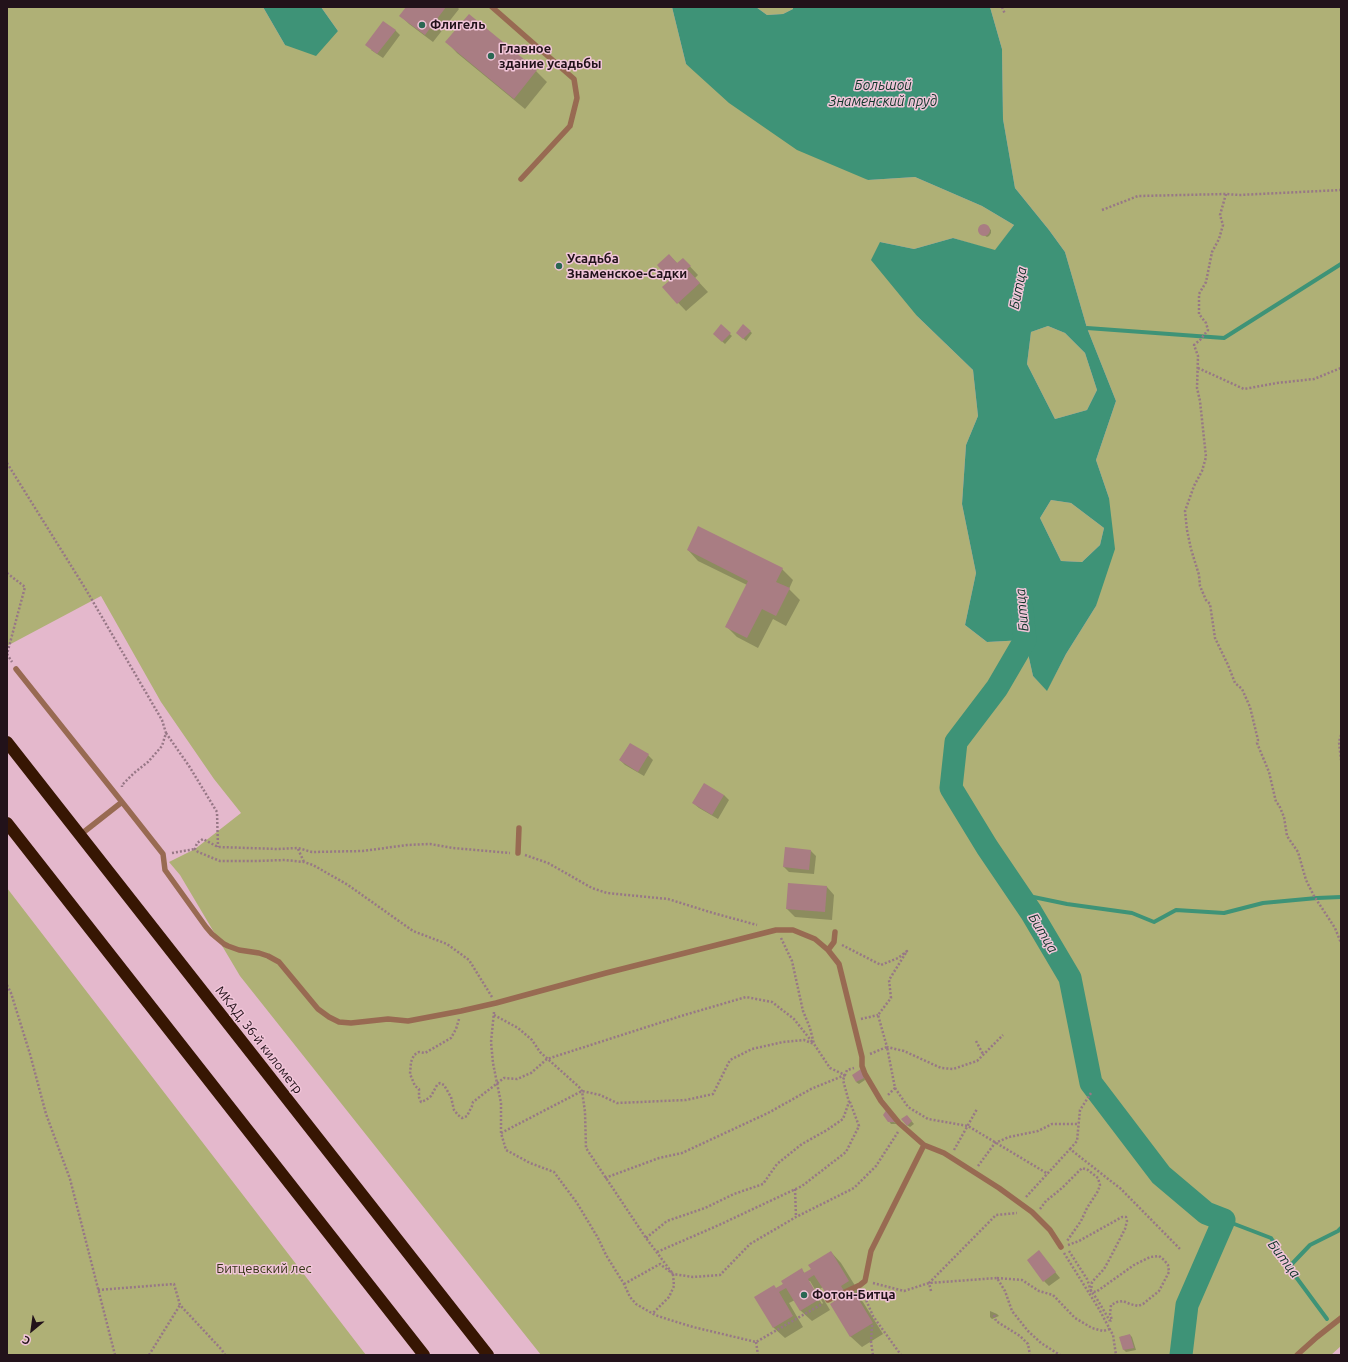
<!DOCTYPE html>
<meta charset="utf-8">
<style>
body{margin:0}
#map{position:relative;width:1348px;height:1362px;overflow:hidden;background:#e4b8cc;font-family:Ubuntu,sans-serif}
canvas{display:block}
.frame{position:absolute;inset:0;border:8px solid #22121a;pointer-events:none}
.north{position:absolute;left:12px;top:1310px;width:40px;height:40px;-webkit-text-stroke:3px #f1c5d9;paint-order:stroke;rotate:209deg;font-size:11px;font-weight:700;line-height:16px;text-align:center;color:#22121a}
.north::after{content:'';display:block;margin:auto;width:14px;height:18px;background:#22121a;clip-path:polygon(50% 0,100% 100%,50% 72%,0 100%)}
</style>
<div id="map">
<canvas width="1348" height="1362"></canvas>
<div class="frame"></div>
<div class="north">С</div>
</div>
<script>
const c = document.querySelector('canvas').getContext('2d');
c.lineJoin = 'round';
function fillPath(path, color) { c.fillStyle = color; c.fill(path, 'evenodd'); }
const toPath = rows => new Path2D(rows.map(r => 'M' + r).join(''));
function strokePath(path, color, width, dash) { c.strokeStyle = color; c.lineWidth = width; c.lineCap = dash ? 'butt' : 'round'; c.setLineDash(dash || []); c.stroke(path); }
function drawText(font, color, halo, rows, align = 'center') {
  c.font = font + ' Ubuntu,sans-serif'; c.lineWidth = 3; c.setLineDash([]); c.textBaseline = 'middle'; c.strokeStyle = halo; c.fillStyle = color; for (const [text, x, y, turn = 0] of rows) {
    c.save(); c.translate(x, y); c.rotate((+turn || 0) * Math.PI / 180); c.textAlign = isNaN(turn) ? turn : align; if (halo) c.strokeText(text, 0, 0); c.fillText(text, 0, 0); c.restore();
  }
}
const green = toPath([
 [7,7,263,7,285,45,338,31,321,7,672,7,686,64,868,180,915,177,982,206,1014,225,995,251,953,238,914,249,880,242,917,316,973,370,978,416,966,445,962,504,976,573,965,625,987,642,1025,640,1033,676,1047,690,1066,654,1096,606,1109,498,1096,460,1116,401,1087,328,1065,252,1049,230,1015,188,1003,119,1002,49,990,7,1341,7,1341,1346,1331,1355,541,1355,240,976,180,875,169,862,195,849,241,813,214,779,161,702,101,596,7,646],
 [756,7,793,7,793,9,783,14,767,15],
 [1048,326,1065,333,1085,353,1097,390,1087,410,1055,419,1027,364,1031,332],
 [1051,500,1071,503,1104,528,1100,545,1082,562,1061,561,1040,518],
 [7,888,366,1355,7,1355]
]);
const water = toPath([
 [263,7,321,7,338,31,316,56,285,45],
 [672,7,756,7,767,15,783,14,793,9,793,7,990,7,1002,49,1003,119,1015,188,1049,230,1065,252,1087,328,1116,401,1096,460,1109,498,1115,549,1096,606,1066,654,1047,691,1033,676,1025,640,987,642,965,625,976,573,962,504,966,445,978,416,973,370,917,316,871,260,880,242,914,249,953,238,995,250,1014,225,982,206,915,177,868,180,797,150,729,103,686,64],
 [1048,326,1065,333,1085,353,1097,390,1087,410,1055,419,1027,364,1031,332],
 [1051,500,1071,503,1104,528,1100,545,1082,562,1061,561,1040,518]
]);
const shadow = toPath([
 [407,7,457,7,459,9,433,42,409,24,401,16],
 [469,15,536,71,547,82,525,109,457,53,447,42],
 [395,30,400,35,383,58,371,50],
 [981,225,986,225,991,230,991,233,989,236,987,237,979,232,979,228],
 [669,255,678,264,683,259,698,275,695,278,708,292,686,311,663,287,672,280],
 [721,326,732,336,725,344,714,334],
 [744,326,752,333,746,341,737,333],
 [688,550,782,569,793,580,789,589,800,600,786,626,773,619,758,648,737,637,726,626,747,585,698,561],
 [630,744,648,755,653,760,644,776,625,765,620,760],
 [724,795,729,800,718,819,699,808,693,803],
 [811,851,816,856,814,874,789,872,784,867],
 [827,887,834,895,832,920,795,917,787,909],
 [863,1072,865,1080,859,1084,856,1082],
 [884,1115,897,1124,891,1124],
 [907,1116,914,1124,910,1127,907,1125],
 [831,1252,841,1263,859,1292,856,1294,863,1302,883,1334,862,1347,851,1337,831,1304,835,1302,828,1295,823,1287,818,1290,830,1310,812,1321,801,1311,795,1300,789,1303,803,1327,785,1338,774,1328,756,1297,777,1289,801,1270,806,1274],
 [808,1281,810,1281,823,1303,822,1304],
 [1039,1252,1060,1278,1049,1286,1044,1281],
 [990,1311,997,1314,999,1316,992,1319,990,1317],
 [1130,1335,1132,1337,1136,1350,1126,1352,1124,1350,1120,1337]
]);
const stream = toPath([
 [1087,328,1224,338,1341,264],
 [1019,894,1067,904,1132,913,1154,922,1176,910,1224,913,1263,903,1317,898,1341,897],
 [1224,1220,1271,1238,1296,1277,1327,1319],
 [1289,1267,1310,1245,1338,1231,1341,1228]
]);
const river = toPath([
 [1022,609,1025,640,997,688,956,742,951,788,987,847,1031,912,1070,978,1091,1083,1161,1175,1206,1213,1224,1220,1187,1305,1181,1355]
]);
const building = toPath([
 [406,7,446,7,425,35,399,16],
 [469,14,537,70,514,99,445,42],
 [383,21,396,30,377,54,365,45],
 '978 230a6 6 0 1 1 12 0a6 6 0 1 1-12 0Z',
 [669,254,677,263,683,258,691,266,687,269,700,283,677,304,662,287,670,280,657,265],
 [721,324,731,333,722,342,713,334],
 [743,324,751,331,743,339,736,333],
 [698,526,783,568,776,582,790,588,776,616,762,609,747,638,725,627,748,581,687,550],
 [630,743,649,754,638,772,619,760],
 [704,783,724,795,712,815,692,803],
 [785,847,811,850,809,870,783,867],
 [788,883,827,886,825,912,786,909],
 [861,1069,864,1078,856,1082,852,1075],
 [887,1109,896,1122,888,1122,883,1115],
 [907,1115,912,1121,907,1126,901,1119],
 [1039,1250,1056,1272,1043,1282,1027,1260],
 [831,1251,849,1281,841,1286,846,1294,853,1290,873,1323,850,1337,830,1304,839,1298,834,1291,827,1295,814,1275,808,1279,820,1299,800,1311,786,1288,779,1292,793,1316,773,1328,754,1297,774,1285,776,1288,783,1284,781,1281,802,1268,804,1273,811,1269,808,1265],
 [1130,1334,1134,1348,1123,1350,1119,1337]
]);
const path = toPath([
 [1002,7,1005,14],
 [1226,194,1220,215,1223,225,1219,239,1212,252,1206,282,1199,294,1199,314,1206,323,1208,330,1200,340,1194,345,1198,356,1197,388,1200,401,1206,457,1202,471,1194,486,1185,511,1187,530,1191,549,1199,575,1200,586,1206,600,1210,604,1215,638,1228,665,1235,683,1242,689,1250,707,1258,740,1257,743,1269,772,1276,802,1279,805,1284,817,1287,836,1298,852,1306,880,1314,896,1335,928,1341,943],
 [1102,210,1138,196,1226,194,1239,195,1341,190],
 [1198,368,1244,389,1277,383,1314,379,1341,368],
 [7,463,85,588,162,720,166,733,162,746,148,762,134,773,122,785,122,787],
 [7,573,25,587,7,654],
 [7,654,12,662],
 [166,733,189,766,217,812,218,847],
 [1341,735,1339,742,1341,760],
 [298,849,304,862],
 [172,853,195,849],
 [525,855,548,863,592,888,607,893,668,899,713,913,757,925],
 [781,938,792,961,803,1011,810,1028,814,1044],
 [842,945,881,965,898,958,907,951,889,980,891,998,878,1015,887,1047,904,1051,941,1068,953,1069,977,1061,1003,1035],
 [7,985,11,993,30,1054,46,1114,70,1179,115,1355],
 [492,997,469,960,447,944,413,931,348,885,313,865,304,862,285,860,257,861,220,861,198,852,195,849,197,843,203,839,218,847,278,849,298,848,312,852,363,851,407,845,430,844,453,848,510,853],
 [494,1012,491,1042,493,1063,501,1103,501,1133,506,1150,530,1163,554,1172,577,1203,598,1238,606,1255,624,1284,630,1297,636,1304,655,1315,667,1319,693,1327,756,1342,822,1304],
 [494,1015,518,1028,532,1040,540,1052,579,1087,582,1091,585,1112,586,1148,646,1238,673,1274,674,1286,669,1297,652,1314],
 [459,1019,456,1029,451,1038,425,1053,419,1052,414,1055,411,1062,410,1074,415,1086,419,1089,419,1097,421,1102,426,1100,431,1096,437,1085,440,1083,444,1085,451,1097,454,1110,458,1115,462,1118,467,1116,472,1106,473,1102,504,1078,517,1079,531,1073,547,1059,681,1016,746,997,772,1002,794,1019,813,1043],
 [861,1019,878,1015],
 [976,1041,983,1054],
 [870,1054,887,1047,895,1088,888,1095],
 [895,1088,908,1107,928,1119,968,1126,1048,1174],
 [501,1133,582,1091,600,1095,617,1103,686,1100,713,1094,730,1060,752,1049,783,1042,804,1040,814,1044,830,1068,845,1075],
 [1070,1149,1077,1141,1080,1110,1091,1093],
 [954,1150,977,1109],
 [978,1166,995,1143,1009,1137,1038,1131,1052,1124,1078,1124],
 [605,1178,659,1158,682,1153,768,1113,811,1089,845,1075],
 [795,1189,796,1217],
 [1026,1197,1070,1149,1121,1189,1181,1250],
 [1040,1209,1046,1201,1062,1188,1082,1168,1088,1170,1098,1178,1100,1185,1098,1191,1087,1208,1081,1221,1067,1241],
 [646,1238,667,1221,705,1208,734,1194,763,1184,777,1164,802,1144,827,1130,843,1119,849,1102,843,1080,847,1070,854,1068],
 [1068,1245,1079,1241,1122,1217,1126,1217,1127,1221,1125,1229,1109,1260,1104,1269,1092,1282,1091,1291,1096,1292,1134,1265,1150,1257,1159,1256,1164,1260,1168,1265,1169,1272,1159,1291,1143,1304,1138,1306,1130,1304,1123,1301,1117,1302,1111,1305,1110,1314,1112,1320,1110,1321],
 [1069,1251,1087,1279,1091,1291,1097,1299,1110,1321],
 [657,1252,719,1225,802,1186,846,1152,859,1126,850,1102],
 [1064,1253,1099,1309,1113,1335,1116,1355],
 [997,1278,1022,1280,1039,1291,1053,1295,1075,1318,1092,1328,1103,1331,1110,1329],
 [873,1283,904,1291,929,1283,997,1278,1005,1291,1012,1311,1028,1331,1041,1343,1060,1355],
 [624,1284,660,1264,673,1274,693,1277,720,1275,750,1244,796,1217,854,1188,876,1166,898,1132],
 [98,1290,174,1284,180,1305,222,1350,225,1355],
 [931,1291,929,1283,996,1215,1017,1213],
 [863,1293,873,1316,901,1355],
 [994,1315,996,1321,1020,1336,1028,1344,1030,1355],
 [872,1325,871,1342,873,1355],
 [756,1342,758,1355],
 [149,1355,180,1305]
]);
const lane = toPath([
 [492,7,574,79,577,98,570,126,521,179],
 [16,669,122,802],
 [80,835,122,802,163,854,165,870,206,927,212,934,224,944,228,946,239,950,259,953,268,956,279,962,318,1009,329,1017,339,1022,351,1023,388,1019,408,1021,461,1011,496,1003,606,973,776,930,793,930,815,939,828,950,839,964,862,1057,862,1066,865,1074,881,1101,899,1123,924,1145,944,1153,999,1188,1032,1212,1050,1230,1061,1247],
 [518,853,519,828],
 [828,950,834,942,835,932],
 [828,1300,860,1285,865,1281,871,1251,924,1145],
 [1297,1355,1317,1337,1341,1318]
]);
const highway = toPath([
 [7,742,488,1355],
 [7,823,424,1355]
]);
const markers = [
 [422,25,4,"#2a6753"],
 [491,56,4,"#2a6753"],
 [559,266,4,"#2a6753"],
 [804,1295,4,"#2a6753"]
];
const poiNames = [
 ["Флигель",430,25],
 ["Главное",499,49],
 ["здание усадьбы",499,64],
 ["Усадьба",567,259],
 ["Знаменское-Садки",567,274],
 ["Фотон-Битца",812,1295]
];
const streetNames = [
 ["МКАД, 36-й километр",259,1040,52]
];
const parkNames = [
 ["Битцевский лес",264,1269]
];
const waterNames = [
 ["Большой",883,85],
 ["Знаменский пруд",883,101],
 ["Битца",1018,288,-79],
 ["Битца",1022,610,-95],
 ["Битца",1043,933,59],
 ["Битца",1284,1259,53]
];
fillPath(green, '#afb076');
fillPath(water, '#3e9377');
fillPath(shadow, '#0003');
strokePath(stream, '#3e9377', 4);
strokePath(river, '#3e9377', 23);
fillPath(building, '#a97d83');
strokePath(path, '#977786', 2.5, [2, 2]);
strokePath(lane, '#986a52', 5.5);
strokePath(highway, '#371603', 12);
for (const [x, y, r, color] of markers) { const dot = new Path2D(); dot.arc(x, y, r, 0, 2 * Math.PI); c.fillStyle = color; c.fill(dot); strokePath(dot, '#f1c5d9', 1.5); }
drawText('bold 13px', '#22121a', '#f1c5d9', poiNames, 'left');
drawText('13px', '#22121a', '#f1c5d9', streetNames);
drawText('13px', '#343414', '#f1c5d9', parkNames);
drawText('italic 14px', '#10362a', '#f1c5d9', waterNames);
</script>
